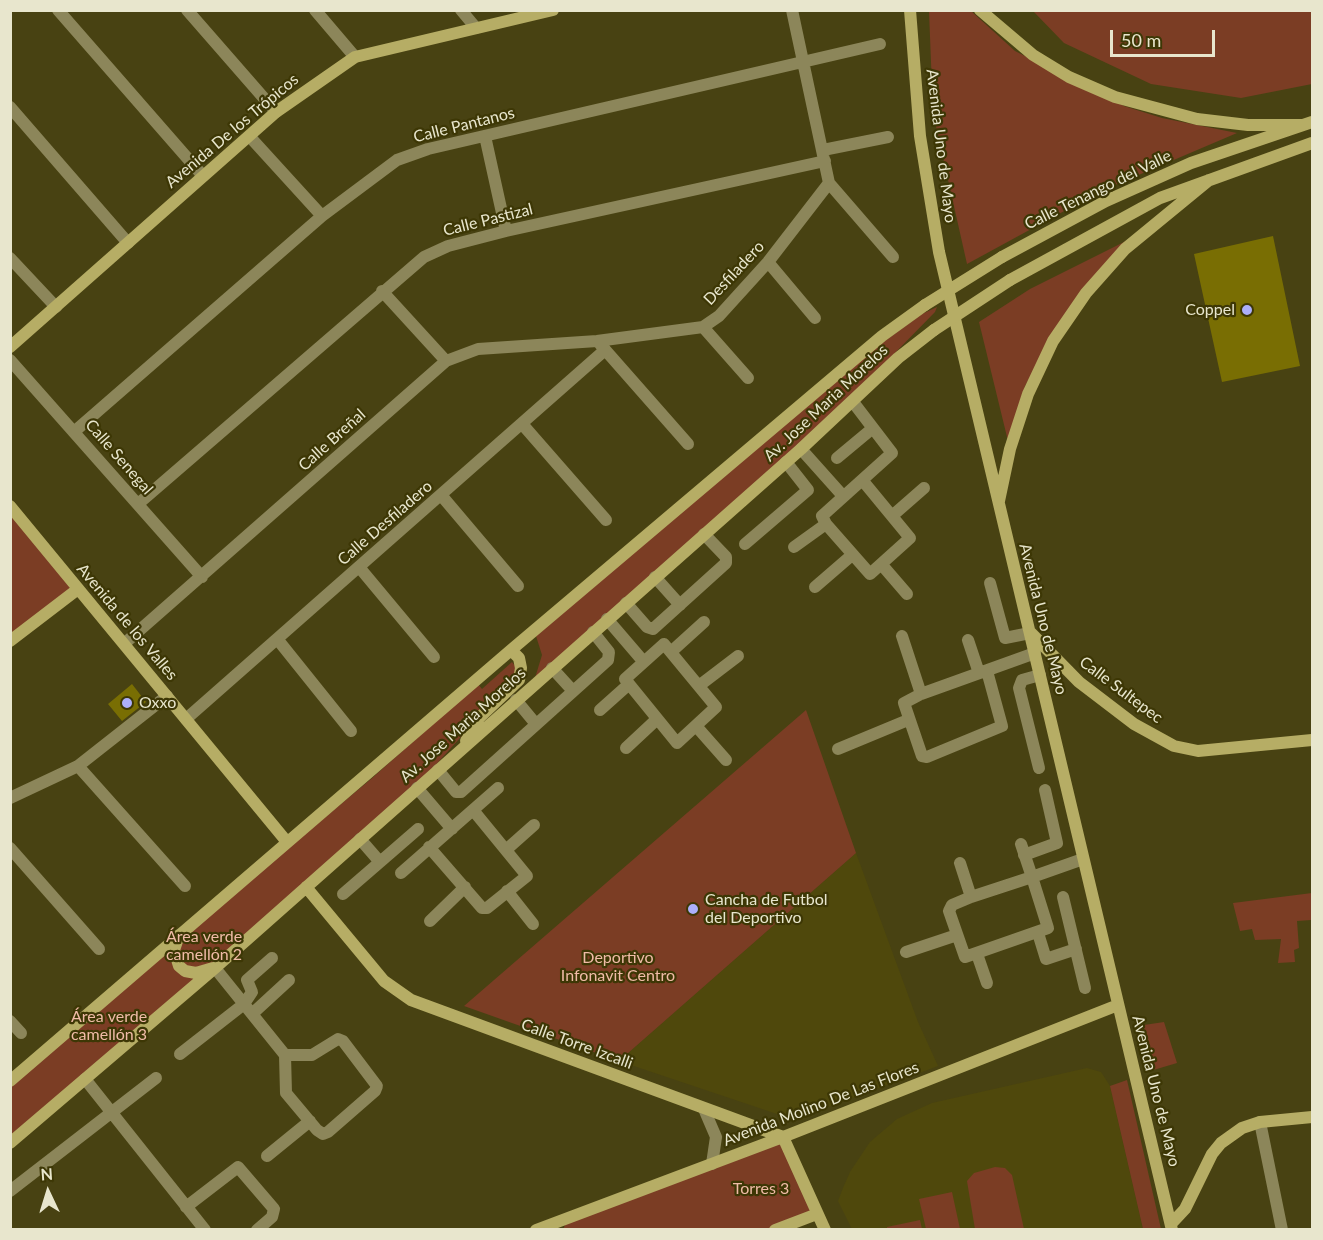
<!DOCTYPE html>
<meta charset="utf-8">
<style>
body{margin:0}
#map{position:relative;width:1323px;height:1240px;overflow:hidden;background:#484212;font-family:Lato,sans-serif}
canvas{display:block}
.frame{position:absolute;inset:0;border:12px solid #e8e6cd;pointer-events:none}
.north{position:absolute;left:18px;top:1162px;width:60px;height:60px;-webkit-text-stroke:4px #3d3705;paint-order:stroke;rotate:356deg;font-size:16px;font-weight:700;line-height:24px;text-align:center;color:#e8e6cd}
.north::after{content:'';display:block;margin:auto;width:21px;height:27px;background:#e8e6cd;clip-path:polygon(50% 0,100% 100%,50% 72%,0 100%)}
.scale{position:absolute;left:1110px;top:30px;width:105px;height:27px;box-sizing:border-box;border:3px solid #e8e6cd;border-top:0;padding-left:8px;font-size:18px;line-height:21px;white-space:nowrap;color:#e8e6cd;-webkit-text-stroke:4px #3d3705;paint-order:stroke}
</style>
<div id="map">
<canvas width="1323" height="1240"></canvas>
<div class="frame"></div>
<div class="north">N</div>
<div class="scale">50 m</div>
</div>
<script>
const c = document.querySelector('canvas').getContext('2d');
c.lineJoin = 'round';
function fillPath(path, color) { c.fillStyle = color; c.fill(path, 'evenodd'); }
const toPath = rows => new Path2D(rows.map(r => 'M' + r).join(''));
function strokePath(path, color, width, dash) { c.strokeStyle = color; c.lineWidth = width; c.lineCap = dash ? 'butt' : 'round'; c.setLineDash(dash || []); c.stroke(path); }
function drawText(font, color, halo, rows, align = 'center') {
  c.font = font + ' Lato,sans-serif'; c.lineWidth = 4.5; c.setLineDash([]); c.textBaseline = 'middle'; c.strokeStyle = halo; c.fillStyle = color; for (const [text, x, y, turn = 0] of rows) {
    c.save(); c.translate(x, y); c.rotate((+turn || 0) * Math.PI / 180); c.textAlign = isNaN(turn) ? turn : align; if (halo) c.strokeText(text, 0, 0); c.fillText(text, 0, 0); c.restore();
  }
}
const built = toPath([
 [856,853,918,1022,938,1066,804,1116,786,1117,619,1061],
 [1087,1068,1101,1072,1110,1086,1143,1229,852,1229,838,1201,843,1188,850,1172,870,1142,897,1119,932,1103]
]);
const green = toPath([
 [929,11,971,11,1015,51,1124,106,1162,118,1237,133,1101,191,967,264,933,113],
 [1033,11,1312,11,1312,84,1241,98,1151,84,1064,43],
 [1128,240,1042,355,1025,386,1008,441,979,322,1030,289],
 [937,307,935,312,889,359,759,482,535,678,542,655,536,636,864,356,922,314],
 [10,509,76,589,10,639],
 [512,662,516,667,515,677,432,769,219,961,185,971,176,945,184,935,371,779,478,684,482,689],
 [806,710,856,853,619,1061,464,1006],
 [1312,893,1312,926,1311,920,1297,921,1299,948,1294,950,1295,962,1278,963,1281,939,1255,940,1252,929,1240,931,1233,903],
 [173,947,172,954,199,975,11,1140,10,1083],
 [1164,1022,1177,1063,1150,1071,1145,1056,1144,1025],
 [1127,1080,1161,1229,1143,1229,1110,1086],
 [782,1139,815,1213,771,1229,563,1230,567,1220],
 [995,1167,1005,1168,1012,1175,1024,1229,975,1229,967,1181,974,1173],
 [952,1192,960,1229,926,1229,919,1199],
 [920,1220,922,1229,887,1229,887,1227]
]);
const building = toPath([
 [1273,236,1300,366,1222,382,1194,254],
 [132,684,146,702,122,721,108,704]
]);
const street = toPath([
 [58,10,203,176],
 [187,10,276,112],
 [315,10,355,57],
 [461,10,476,28],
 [792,10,829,183,893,257],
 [10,107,128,243],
 [485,136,506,231],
 [250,137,322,216],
 [823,150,888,137],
 [10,258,56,307],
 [768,262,815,318],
 [382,291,446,361],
 [703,327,748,378],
 [600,344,688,444],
 [10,360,202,577],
 [853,402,892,453,822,516,826,524,870,574,910,538,863,481],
 [523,425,606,520],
 [75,431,322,216,397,160,428,149,880,44],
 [801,449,843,496],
 [837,458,873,428],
 [441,495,518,586],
 [138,504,424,257,448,246,506,231,825,161],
 [892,516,924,488],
 [745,544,808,490,786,462],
 [794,547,826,524],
 [882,565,907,594],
 [359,567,434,657],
 [655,577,680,605],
 [990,583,1005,638,1030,633],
 [815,587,852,555],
 [626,603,647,627,653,629,726,563,726,557,704,534],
 [607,619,643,661],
 [902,636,921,694],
 [278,640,351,731],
 [968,640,979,673],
 [125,643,446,361,478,349,597,341,703,327,719,316,768,262,829,183],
 [664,644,716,707,677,743,625,679,664,644],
 [672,651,704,622],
 [552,668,573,691],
 [987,671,1002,726,927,757,922,756,904,703,921,694,1035,653],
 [700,685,738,656],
 [516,700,535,723],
 [600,710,628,685],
 [186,719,605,350],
 [696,726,726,760],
 [626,748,656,720],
 [838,749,908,720],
 [78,766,185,886],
 [1039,768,1019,688,1022,680,1040,675],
 [438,770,456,792,461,792,608,660,609,652,593,632],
 [417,788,452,829],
 [10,798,78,766,167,696],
 [360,839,380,862,418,829],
 [1021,844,1032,877,1048,928,965,957,949,911,952,905,971,897,1032,877,1083,859],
 [429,847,482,908,487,908,527,876,473,810],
 [10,848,99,949],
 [507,849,534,825],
 [1024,855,1057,843,1045,790],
 [960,863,971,897],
 [401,873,498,788],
 [507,891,533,924],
 [343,894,380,862],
 [1063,897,1085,988],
 [430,921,465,887],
 [1038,933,1046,959,1076,949],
 [906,952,957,935],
 [977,954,987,983],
 [215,968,285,1055,286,1093,317,1130,323,1134,328,1132,375,1091,377,1086,343,1041,338,1039,312,1055,285,1055],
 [252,1014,289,980],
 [10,1021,21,1033],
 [180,1054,244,1004,252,992,247,980,272,958],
 [85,1079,205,1230],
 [704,1109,716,1137,712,1164],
 [1260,1122,1282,1230],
 [267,1156,310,1121],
 [10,1191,156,1078],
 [186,1207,238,1167,274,1209,272,1217,257,1230]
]);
const secondary = toPath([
 [910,10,920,136,939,252,1172,1230],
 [980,10,1033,55,1069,77,1115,97,1197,119,1248,125,1303,125],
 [1002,257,1106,201,1191,163,1312,122],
 [1010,280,1160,198,1312,143],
 [10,347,276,112,355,57,553,10],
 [999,501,1010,449,1028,394,1053,341,1086,293,1125,249,1209,180],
 [10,506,287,842],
 [1031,633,1079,682,1134,724,1174,746,1198,751,1312,740],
 [10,641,78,589],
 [466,741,479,718,519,680,521,668,519,658,511,650],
 [306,887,384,981,411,1000,783,1137,825,1230],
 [179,935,174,950,179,966,185,971,196,973,213,968],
 [10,1081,511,650,882,336,925,305],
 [10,1143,215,968,801,449,898,358,934,330],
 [1171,1224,1185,1209,1212,1154,1221,1143,1242,1128,1260,1122,1312,1117],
 [536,1230,783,1137,1118,1005],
 [775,1230,817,1214]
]);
const secondaryBridge = toPath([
 [925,305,1002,257],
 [934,330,1010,280]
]);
const markers = [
 [1247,310,6,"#acaffb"],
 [127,703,6,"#acaffb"],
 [693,909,6,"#acaffb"]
];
const streetNames = [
 ["Calle Pantanos",464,125,-14],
 ["Avenida De los Trópicos",232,131,-40],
 ["Avenida Uno de Mayo",941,146,83],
 ["Calle Tenango del Valle",1098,190,-26],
 ["Calle Pastizal",488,220,-14],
 ["Desfiladero",734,273,-47],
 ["Av. Jose Maria Morelos",826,403,-43],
 ["Calle Breñal",332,440,-42],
 ["Calle Senegal",119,457,49],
 ["Calle Desfiladero",385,523,-41],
 ["Avenida Uno de Mayo",1043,619,76],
 ["Avenida de los Valles",127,622,50],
 ["Calle Sultepec",1121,690,37],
 ["Av. Jose Maria Morelos",463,725,-42],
 ["Calle Torre Izcalli",577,1044,20],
 ["Avenida Uno de Mayo",1156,1091,76],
 ["Avenida Molino De Las Flores",821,1104,-21]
];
const poiNames = [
 ["Coppel",1235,310,"right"],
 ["Oxxo",139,703],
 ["Cancha de Futbol",705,900],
 ["del Deportivo",705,918]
];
const parkNames = [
 ["Área verde",204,937],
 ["camellón 2",204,955],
 ["Deportivo",618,958],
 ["Infonavit Centro",618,976],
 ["Área verde",109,1017],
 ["camellón 3",109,1035],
 ["Torres 3",761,1189]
];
fillPath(built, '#4f480c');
fillPath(green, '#7b3d24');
fillPath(building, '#796e03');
strokePath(street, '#8c865a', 12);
strokePath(secondary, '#b6ad65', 12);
strokePath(secondaryBridge, '#b6ad65', 12);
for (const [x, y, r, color] of markers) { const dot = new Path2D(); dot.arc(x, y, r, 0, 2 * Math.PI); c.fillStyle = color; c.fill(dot); strokePath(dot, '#3d3705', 2); }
drawText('16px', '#e8e6cd', '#3d3705', streetNames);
drawText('16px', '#e8e6cd', '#3d3705', poiNames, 'left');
drawText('16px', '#f0bba7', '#3d3705', parkNames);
</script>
